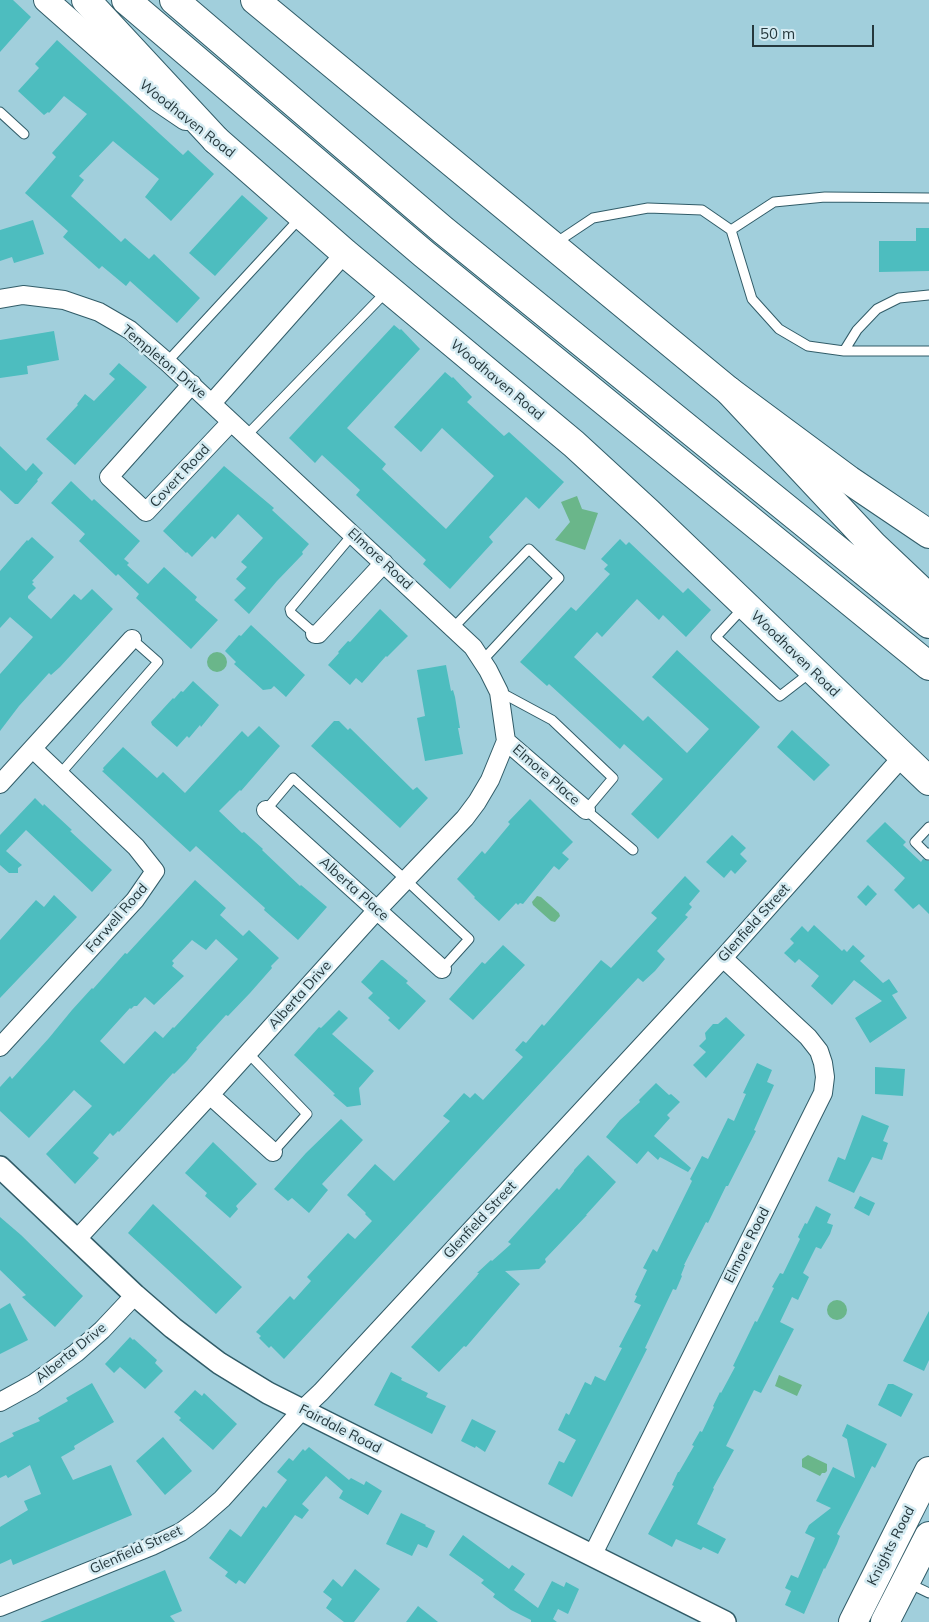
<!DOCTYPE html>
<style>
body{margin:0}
#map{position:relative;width:929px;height:1622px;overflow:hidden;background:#a1cfdc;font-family:Mulish,sans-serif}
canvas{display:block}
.scale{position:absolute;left:752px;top:25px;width:122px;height:22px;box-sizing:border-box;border:2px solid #25383d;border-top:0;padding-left:6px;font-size:15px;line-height:18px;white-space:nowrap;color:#25383d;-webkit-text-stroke:4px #d4ebf2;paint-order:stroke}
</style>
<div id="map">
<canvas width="929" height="1622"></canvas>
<div class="scale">50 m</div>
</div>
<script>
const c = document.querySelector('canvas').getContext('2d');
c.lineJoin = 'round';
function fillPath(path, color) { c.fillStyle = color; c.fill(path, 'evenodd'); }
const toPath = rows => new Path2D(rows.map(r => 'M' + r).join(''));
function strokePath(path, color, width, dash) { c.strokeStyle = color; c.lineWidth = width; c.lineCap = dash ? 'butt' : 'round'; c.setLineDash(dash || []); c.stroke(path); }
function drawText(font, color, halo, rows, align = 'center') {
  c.font = font + ' Mulish,sans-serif'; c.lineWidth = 5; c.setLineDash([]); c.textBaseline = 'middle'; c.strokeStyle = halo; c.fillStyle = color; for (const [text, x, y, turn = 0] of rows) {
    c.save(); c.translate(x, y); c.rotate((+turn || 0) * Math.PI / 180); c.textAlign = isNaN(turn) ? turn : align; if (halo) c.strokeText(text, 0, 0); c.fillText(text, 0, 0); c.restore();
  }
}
const water = toPath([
 [577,496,582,509,598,513,585,550,555,540,570,522,561,502],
 '207 662a10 10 0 1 1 20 0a10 10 0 1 1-20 0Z',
 [537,896,541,897,559,913,560,916,555,922,551,921,533,905,532,902],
 '827 1310a10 10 0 1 1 20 0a10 10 0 1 1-20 0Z',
 [779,1375,802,1385,797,1396,775,1386],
 [808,1455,827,1464,827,1471,825,1473,822,1473,820,1476,802,1467,802,1459]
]);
const building = toPath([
 [0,0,13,0,31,17,0,52],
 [57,40,183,155,188,150,214,174,171,221,145,197,159,179,113,141,79,176,84,180,71,196,121,242,125,238,149,259,154,254,200,298,177,323,130,281,126,286,102,266,99,269,63,237,68,231,25,193,56,157,52,153,87,114,64,96,49,113,48,112,44,115,18,91,39,68,35,64],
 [242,195,268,218,215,276,189,253],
 [33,220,44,254,14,263,12,257,0,261,0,230],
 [916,228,929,228,929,271,879,272,879,241,916,241],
 [394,325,400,330,401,329,420,349,347,428,386,464,382,469,446,529,494,476,442,428,421,452,394,427,445,372,452,378,453,377,472,397,467,402,504,436,509,432,564,482,539,509,526,497,489,537,493,542,450,589,423,564,426,560,356,495,360,490,322,455,315,463,289,438],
 [54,331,59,360,27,366,28,374,0,378,0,340],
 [119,363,147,387,75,465,46,439,78,405,77,404,85,394,94,401,115,379,109,374],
 [0,446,26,471,33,463,43,473,37,480,38,481,18,504,15,504,0,490],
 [224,466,274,508,272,510,309,544,302,552,303,554,277,581,249,614,234,600,246,588,236,579,247,567,241,562,263,538,238,514,215,539,212,536,192,557,187,552,186,553,163,531],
 [71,481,92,501,94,499,140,541,124,559,129,563,127,565,148,584,164,567,197,597,195,600,218,620,191,649,136,598,139,594,118,574,116,576,79,541,85,534,51,503],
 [32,537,54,557,32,581,34,582,32,584,36,588,28,596,28,598,51,619,74,594,81,600,92,589,113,609,60,667,51,675,49,673,19,706,0,731,0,674,33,637,10,617,0,628,0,571,27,540,28,541],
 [620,539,626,545,629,542,683,593,688,588,711,610,686,637,663,615,659,620,637,599,602,637,597,632,574,657,643,721,648,716,687,753,709,729,652,677,677,650,760,727,658,839,631,814,663,779,624,744,620,749,549,684,547,686,520,662,571,607,576,611,610,574,604,569,608,565,601,559],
 [380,609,408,636,387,657,386,656,362,683,356,678,350,685,328,665,339,653,338,652,348,641,350,642],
 [251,625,305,675,286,697,274,686,271,689,263,690,234,664,236,662,225,651,239,635,241,636],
 [446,665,451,691,453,690,455,697,460,728,458,728,463,754,425,761,417,718,425,716,417,670],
 [193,681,219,705,201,727,200,725,189,738,187,736,177,747,152,725,151,722,173,698,174,699,181,691,183,692],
 [334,721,339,721,348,730,350,728,413,790,417,787,428,798,400,828,311,746],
 [259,726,280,746,241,791,240,790,219,811,242,833,244,832,263,849,262,850,300,886,301,885,327,907,298,940,264,910,265,908,196,846,190,852,102,771,104,770,103,768,123,747,157,778,163,772,185,793,242,731,248,737],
 [792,730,830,765,814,781,777,747],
 [35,798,43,806,44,804,72,830,70,831,112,870,92,892,26,830,6,851,22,865,18,868,18,873,9,873,0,865,0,835],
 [530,799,573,842,562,853,569,859,559,870,554,866,523,904,520,903,518,905,516,903,499,921,474,898,475,897,457,879,482,851,485,854,510,824,508,822],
 [885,822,906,842,903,845,921,862,923,859,929,861,929,914,919,904,913,909,894,890,905,878,866,841],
 [732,835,746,848,740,854,747,861,735,874,731,870,724,878,706,862],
 [685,876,700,891,689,904,692,907,685,915,688,917,657,951,665,959,655,971,643,982,638,978,284,1359,271,1346,269,1348,259,1338,261,1336,256,1332,290,1296,294,1300,311,1281,307,1277,348,1233,355,1239,372,1221,365,1214,366,1213,347,1195,375,1164,394,1181,450,1121,443,1116,464,1093,470,1098,475,1093,483,1100,523,1057,515,1050,523,1041,526,1043,542,1024,544,1026,601,960,611,968,657,918,651,913],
 [195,880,226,908,220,915,243,936,249,930,279,958,271,966,272,968,250,993,228,1016,226,1015,196,1048,197,1049,187,1061,174,1074,173,1073,119,1132,118,1131,113,1136,110,1133,93,1153,99,1158,75,1184,46,1154,92,1106,74,1090,29,1138,0,1111,0,1087,10,1076,12,1079,49,1038,72,1010,92,988,93,989,125,953,127,954],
 [216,939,238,959,174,1028,173,1027,163,1038,155,1031,124,1064,100,1041,130,1008,131,1009,134,1006,137,1006,145,997,154,1005,184,976,172,966,174,963,172,961,192,940,206,950],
 [868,885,877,894,866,906,857,897],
 [54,895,77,917,0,998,0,940,36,900,44,907],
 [814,925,842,951,844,949,847,952,853,945,865,956,860,961,883,983,889,979,898,992,892,995,907,1018,870,1043,855,1018,882,1001,854,980,832,1005,811,986,819,976,799,959,795,963,784,953,794,943,790,939,802,926,808,932],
 [503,945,525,965,473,1020,449,999,482,962,485,964],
 [381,960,383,960,408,981,406,983,426,1001,399,1030,388,1020,390,1018,368,998,373,993,361,982],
 [339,1010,348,1018,332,1034,374,1071,359,1088,361,1105,347,1107,333,1095,335,1094,294,1055,319,1027,321,1028],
 [726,1017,745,1035,706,1078,693,1065,706,1052,699,1046,706,1039,705,1033,713,1024,718,1024],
 [757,1063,772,1070,767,1082,774,1085,754,1130,756,1131,728,1186,726,1186,708,1223,706,1222,684,1265,685,1265,681,1275,682,1276,676,1290,673,1289,645,1348,647,1349,572,1497,548,1484,559,1461,564,1463,576,1440,558,1430,566,1413,569,1415,585,1382,591,1385,595,1376,605,1381,622,1348,619,1347,641,1305,634,1302,637,1296,635,1295,647,1270,643,1268,653,1249,657,1252,692,1181,690,1179,702,1156,708,1159,728,1118,734,1121,746,1094,743,1093],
 [875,1067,905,1069,903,1096,875,1094],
 [656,1083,669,1095,671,1094,680,1102,667,1115,670,1118,654,1136,691,1168,688,1172,660,1157,658,1160,648,1151,637,1164,606,1137,620,1120,640,1102,639,1100],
 [862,1115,889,1126,883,1141,888,1143,882,1160,872,1157,854,1193,828,1181,838,1157,845,1160],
 [341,1119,363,1140,322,1184,328,1190,309,1213,292,1198,288,1201,274,1189,306,1153],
 [213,1142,257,1184,236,1206,238,1209,230,1218,205,1196,207,1193,185,1173],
 [588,1155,616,1182,586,1215,587,1215,545,1259,546,1262,539,1269,505,1271,520,1284,466,1347,464,1346,439,1372,411,1347,476,1277,479,1273,477,1273,491,1260,492,1261,511,1244,508,1242,557,1188,559,1190,574,1171,574,1170],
 [860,1196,875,1203,869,1216,854,1208],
 [153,1204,242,1287,216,1314,128,1233],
 [816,1206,831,1214,827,1223,833,1225,830,1234,821,1249,816,1247,803,1273,809,1277,798,1300,792,1297,780,1322,794,1329,761,1393,754,1390,726,1446,734,1450,713,1488,714,1489,697,1524,726,1539,718,1554,703,1547,701,1550,676,1539,672,1547,648,1534,674,1486,672,1485,678,1472,679,1472,694,1446,692,1445,700,1431,702,1432,714,1407,713,1406,720,1392,721,1393,735,1367,733,1366,755,1321,757,1322,774,1288,772,1287,780,1273,783,1274,800,1239,798,1237,805,1223,807,1224],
 [0,1217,21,1235,83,1296,55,1327,22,1297,26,1295,0,1270],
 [10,1303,28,1340,0,1354,0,1309],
 [929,1311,929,1360,924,1371,903,1361],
 [130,1337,133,1340,134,1339,157,1360,155,1363,163,1371,145,1389,120,1367,114,1373,105,1364],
 [391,1372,402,1378,401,1380,428,1393,426,1397,446,1406,432,1434,374,1405],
 [92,1383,114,1422,74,1446,75,1449,61,1457,73,1480,111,1465,132,1515,13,1565,11,1559,0,1564,0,1527,28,1510,24,1501,41,1494,30,1465,8,1478,6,1475,0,1478,0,1443,14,1436,12,1433,40,1421,38,1418,68,1401,66,1398],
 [888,1384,893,1384,913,1394,901,1417,878,1405],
 [195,1390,202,1396,204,1393,237,1424,213,1450,179,1420,181,1418,174,1412],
 [472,1419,496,1431,485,1452,476,1446,475,1448,461,1441],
 [847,1424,887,1444,875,1468,872,1466,837,1534,840,1536,837,1544,825,1569,824,1568,804,1614,785,1605,791,1591,785,1588,791,1575,798,1578,815,1538,805,1533,809,1525,831,1508,816,1501,833,1467,855,1478,847,1439,842,1436],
 [163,1437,192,1471,165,1495,136,1461],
 [309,1447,349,1480,351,1478,364,1485,366,1481,382,1491,368,1515,339,1498,343,1491,326,1476,302,1504,309,1510,302,1519,295,1515,245,1584,239,1580,236,1584,225,1576,228,1572,209,1558,230,1529,241,1537,263,1506,266,1508,287,1480,277,1472,289,1458,293,1461,303,1449,305,1451],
 [401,1513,426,1525,425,1526,435,1531,427,1548,418,1544,412,1556,386,1544],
 [463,1535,509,1569,512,1565,525,1574,514,1590,538,1608,552,1581,564,1587,566,1582,579,1589,568,1614,558,1609,553,1619,557,1622,531,1622,531,1620,511,1610,493,1597,495,1594,481,1583,484,1580,449,1555],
 [355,1569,380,1589,354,1622,344,1622,326,1608,332,1599,323,1592,333,1579,342,1587],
 [165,1570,182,1611,170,1616,175,1622,40,1622],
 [418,1606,438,1622,406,1622]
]);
const service = toPath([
 [0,112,24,134],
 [731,230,774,202,825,197,929,198],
 [554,244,593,218,648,208,702,210,731,230,752,299,779,329,808,346,844,351,929,351],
 [844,351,857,330,877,309,899,298,929,295],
 [167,362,301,217],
 [246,436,387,291],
 [743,608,716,637,780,696,811,672],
 [453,628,529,549,559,578,482,661],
 [315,634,291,613,290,609,353,534],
 [500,692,552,720,613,778,586,810,633,850],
 [60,774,158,662,132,639],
 [266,810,293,778,406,880,469,939,442,969],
 [929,827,915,842,928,855,929,853],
 [248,1053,307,1114,273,1152],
 [908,1583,929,1593]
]);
const minor = toPath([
 [0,299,23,295,64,300,99,312,130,330,167,362,473,647,488,670,499,692,506,741],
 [192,384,109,477,146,512,231,422],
 [212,403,345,253],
 [315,634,318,634,384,563],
 [506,741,586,810],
 [0,784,132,639],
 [266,810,442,969],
 [0,1047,135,900,155,871,136,847,33,749],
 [210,1095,273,1152],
 [77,1239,210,1095,377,910,465,818,477,802,490,780,506,741],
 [0,1402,33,1384,76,1353,102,1330,135,1295],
 [592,1556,823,1093,825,1077,823,1063,819,1051,808,1037,723,958],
 [0,1607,152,1546,181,1532,199,1519,222,1499,302,1410,321,1392,723,958,903,756]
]);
const tertiary = toPath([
 [0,1167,135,1295,173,1328,219,1363,268,1393,725,1622]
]);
const secondary = toPath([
 [46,0,158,99,186,118]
]);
const primary = toPath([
 [255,0,729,391,849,480,929,534],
 [216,140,345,253,574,444,648,512,929,781],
 [853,1622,929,1471],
 [885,1622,929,1536]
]);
const motorway = toPath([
 [86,0,216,140],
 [126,0,424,254,929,666],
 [174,0,443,230,929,624],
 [729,391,874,546,929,598]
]);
const streetNames = [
 ["Woodhaven Road",187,119,38],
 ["Templeton Drive",164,362,40],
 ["Woodhaven Road",497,380,40],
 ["Covert Road",180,476,-47],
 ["Elmore Road",380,559,43],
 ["Woodhaven Road",795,654,44],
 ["Elmore Place",546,775,41],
 ["Alberta Place",354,889,42],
 ["Farwell Road",117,918,-49],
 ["Glenfield Street",754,923,-48],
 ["Alberta Drive",300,995,-48],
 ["Glenfield Street",480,1220,-47],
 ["Elmore Road",747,1245,-63],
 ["Alberta Drive",71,1353,-39],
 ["Fairdale Road",340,1429,27],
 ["Knights Road",891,1546,-63],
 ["Glenfield Street",136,1550,-24]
];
fillPath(water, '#6ab68a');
fillPath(building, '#4dbdbf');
strokePath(service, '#315c68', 11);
strokePath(minor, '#315c68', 20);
strokePath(tertiary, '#315c68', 24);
strokePath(secondary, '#315c68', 26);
strokePath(primary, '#315c68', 30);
strokePath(motorway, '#315c68', 30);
strokePath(service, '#fff', 9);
strokePath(minor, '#fff', 18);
strokePath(tertiary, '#fff', 21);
strokePath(secondary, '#fff', 24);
strokePath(primary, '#fff', 28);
strokePath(motorway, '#fff', 28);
drawText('14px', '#25383d', '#d4ebf2', streetNames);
</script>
